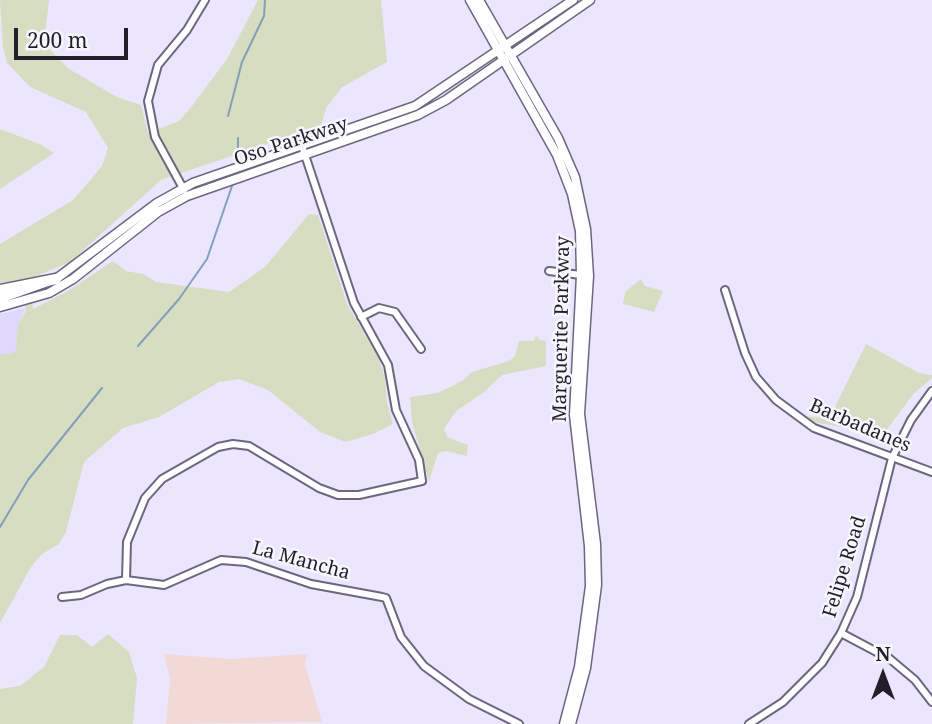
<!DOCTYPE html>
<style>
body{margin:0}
#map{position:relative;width:932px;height:724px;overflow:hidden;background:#ebe6fe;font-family:"Noto Serif",serif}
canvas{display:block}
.north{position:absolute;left:848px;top:640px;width:70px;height:70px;-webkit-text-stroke:5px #f7f6fc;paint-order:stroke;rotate:0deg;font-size:19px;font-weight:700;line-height:28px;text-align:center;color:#221f2a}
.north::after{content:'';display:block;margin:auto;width:24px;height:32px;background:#221f2a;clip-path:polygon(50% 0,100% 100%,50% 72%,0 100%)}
.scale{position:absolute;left:14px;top:28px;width:114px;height:32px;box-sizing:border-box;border:4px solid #221f2a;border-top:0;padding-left:9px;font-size:21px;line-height:24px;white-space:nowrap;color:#221f2a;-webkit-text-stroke:5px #f7f6fc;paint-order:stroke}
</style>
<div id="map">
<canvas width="932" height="724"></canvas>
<div class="north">N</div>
<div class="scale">200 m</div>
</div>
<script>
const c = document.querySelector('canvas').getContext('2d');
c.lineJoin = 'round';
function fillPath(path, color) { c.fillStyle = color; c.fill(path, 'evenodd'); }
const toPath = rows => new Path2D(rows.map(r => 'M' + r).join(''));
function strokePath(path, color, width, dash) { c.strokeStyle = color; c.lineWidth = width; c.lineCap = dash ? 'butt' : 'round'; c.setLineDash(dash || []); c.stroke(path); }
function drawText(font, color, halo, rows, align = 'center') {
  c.font = font + ' "Noto Serif",serif'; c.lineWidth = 5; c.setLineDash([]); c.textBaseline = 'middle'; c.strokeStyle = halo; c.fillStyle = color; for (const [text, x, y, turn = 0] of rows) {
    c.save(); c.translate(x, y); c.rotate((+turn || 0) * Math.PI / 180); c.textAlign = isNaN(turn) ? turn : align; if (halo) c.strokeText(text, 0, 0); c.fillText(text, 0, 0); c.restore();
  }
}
const built = toPath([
 [26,308,18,324,16,349,12,354,0,354,0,314]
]);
const education = toPath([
 [164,654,231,659,307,654,305,664,322,722,166,724,170,679]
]);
const green = toPath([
 [0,0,49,0,45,35,47,47,69,69,117,97,141,105,148,133,179,121,192,106,227,59,258,0,381,0,387,62,342,87,326,108,320,130,291,136,161,180,70,262,29,279,33,309,68,291,113,261,126,271,143,274,156,282,229,292,265,267,309,214,318,215,347,304,378,357,385,378,387,402,393,424,373,434,346,442,320,432,268,390,239,379,219,382,159,417,123,428,84,462,66,532,59,544,42,554,31,567,0,623,0,354,12,354,16,349,18,324,26,311,21,281,0,283,0,244,73,200,102,166,108,148,86,112,30,87,7,63,3,47],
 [0,129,42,145,54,153,0,189],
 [641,279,645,286,663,291,654,312,623,304,625,292],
 [536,335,540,340,546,341,546,366,502,375,483,393,456,411,444,429,447,437,468,445,467,456,446,451,438,453,429,482,412,422,410,397,438,393,462,381,472,372,509,361,515,356,519,341,534,341],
 [866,344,919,373,932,375,932,378,914,393,883,435,814,422,802,416,821,418,831,415],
 [108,634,129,652,137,678,133,724,0,724,0,689,20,686,44,667,60,635,77,635,92,647]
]);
const stream = toPath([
 [228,116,242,62,264,16,265,0],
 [238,158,238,138],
 [138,346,179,299,207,259,232,186],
 [0,527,28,480,102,388]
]);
const tertiary = toPath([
 [184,190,155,137,148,101,158,65,187,30,205,0],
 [549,271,581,275],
 [725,290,745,353,756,377,776,400,814,428,932,472],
 [361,317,379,308,395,312,421,349],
 [126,580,127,542,145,498,162,479,218,447,233,444,249,446,319,488,338,495,359,495,422,481,419,460,396,410,388,365,354,303,302,146],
 [62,597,81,595,107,584,126,580,164,585,221,560,246,562,311,584,382,597,386,598,401,637,424,666,469,699,519,724],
 [841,633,890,659,915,680,932,702]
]);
const secondary = toPath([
 [749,724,783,702,822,663,841,633,857,597,892,458,911,420,932,391]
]);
const primary = toPath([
 [470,0,557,155,572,194,580,231,581,275,574,415,589,546,590,586,579,667,564,724],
 [479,0,558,138,575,177,586,229,589,276,580,414,596,544,597,585,586,668,571,724],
 [0,299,56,279,157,203,193,183,415,106,573,0],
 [0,307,49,293,73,279,158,212,187,196,418,115,446,100,590,0]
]);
const motorway = toPath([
 [0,290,56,279]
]);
const streetNames = [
 ["Oso Parkway",291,142,-18],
 ["Marguerite Parkway",562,329,-89],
 ["Barbadanes",860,426,23],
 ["La Mancha",301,561,15],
 ["Felipe Road",845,567,-73]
];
fillPath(built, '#e0d7fc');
fillPath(education, '#f3d9d5');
fillPath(green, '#d7ddc0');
strokePath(stream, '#829fbe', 2);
strokePath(tertiary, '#6c6680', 10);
strokePath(secondary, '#6c6680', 10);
strokePath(primary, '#6c6680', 11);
strokePath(motorway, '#6c6680', 13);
strokePath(tertiary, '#fff', 6);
strokePath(secondary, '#fff', 6);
strokePath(primary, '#fff', 8);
strokePath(motorway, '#fff', 10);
drawText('19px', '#221f2a', '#f7f6fc', streetNames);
</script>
